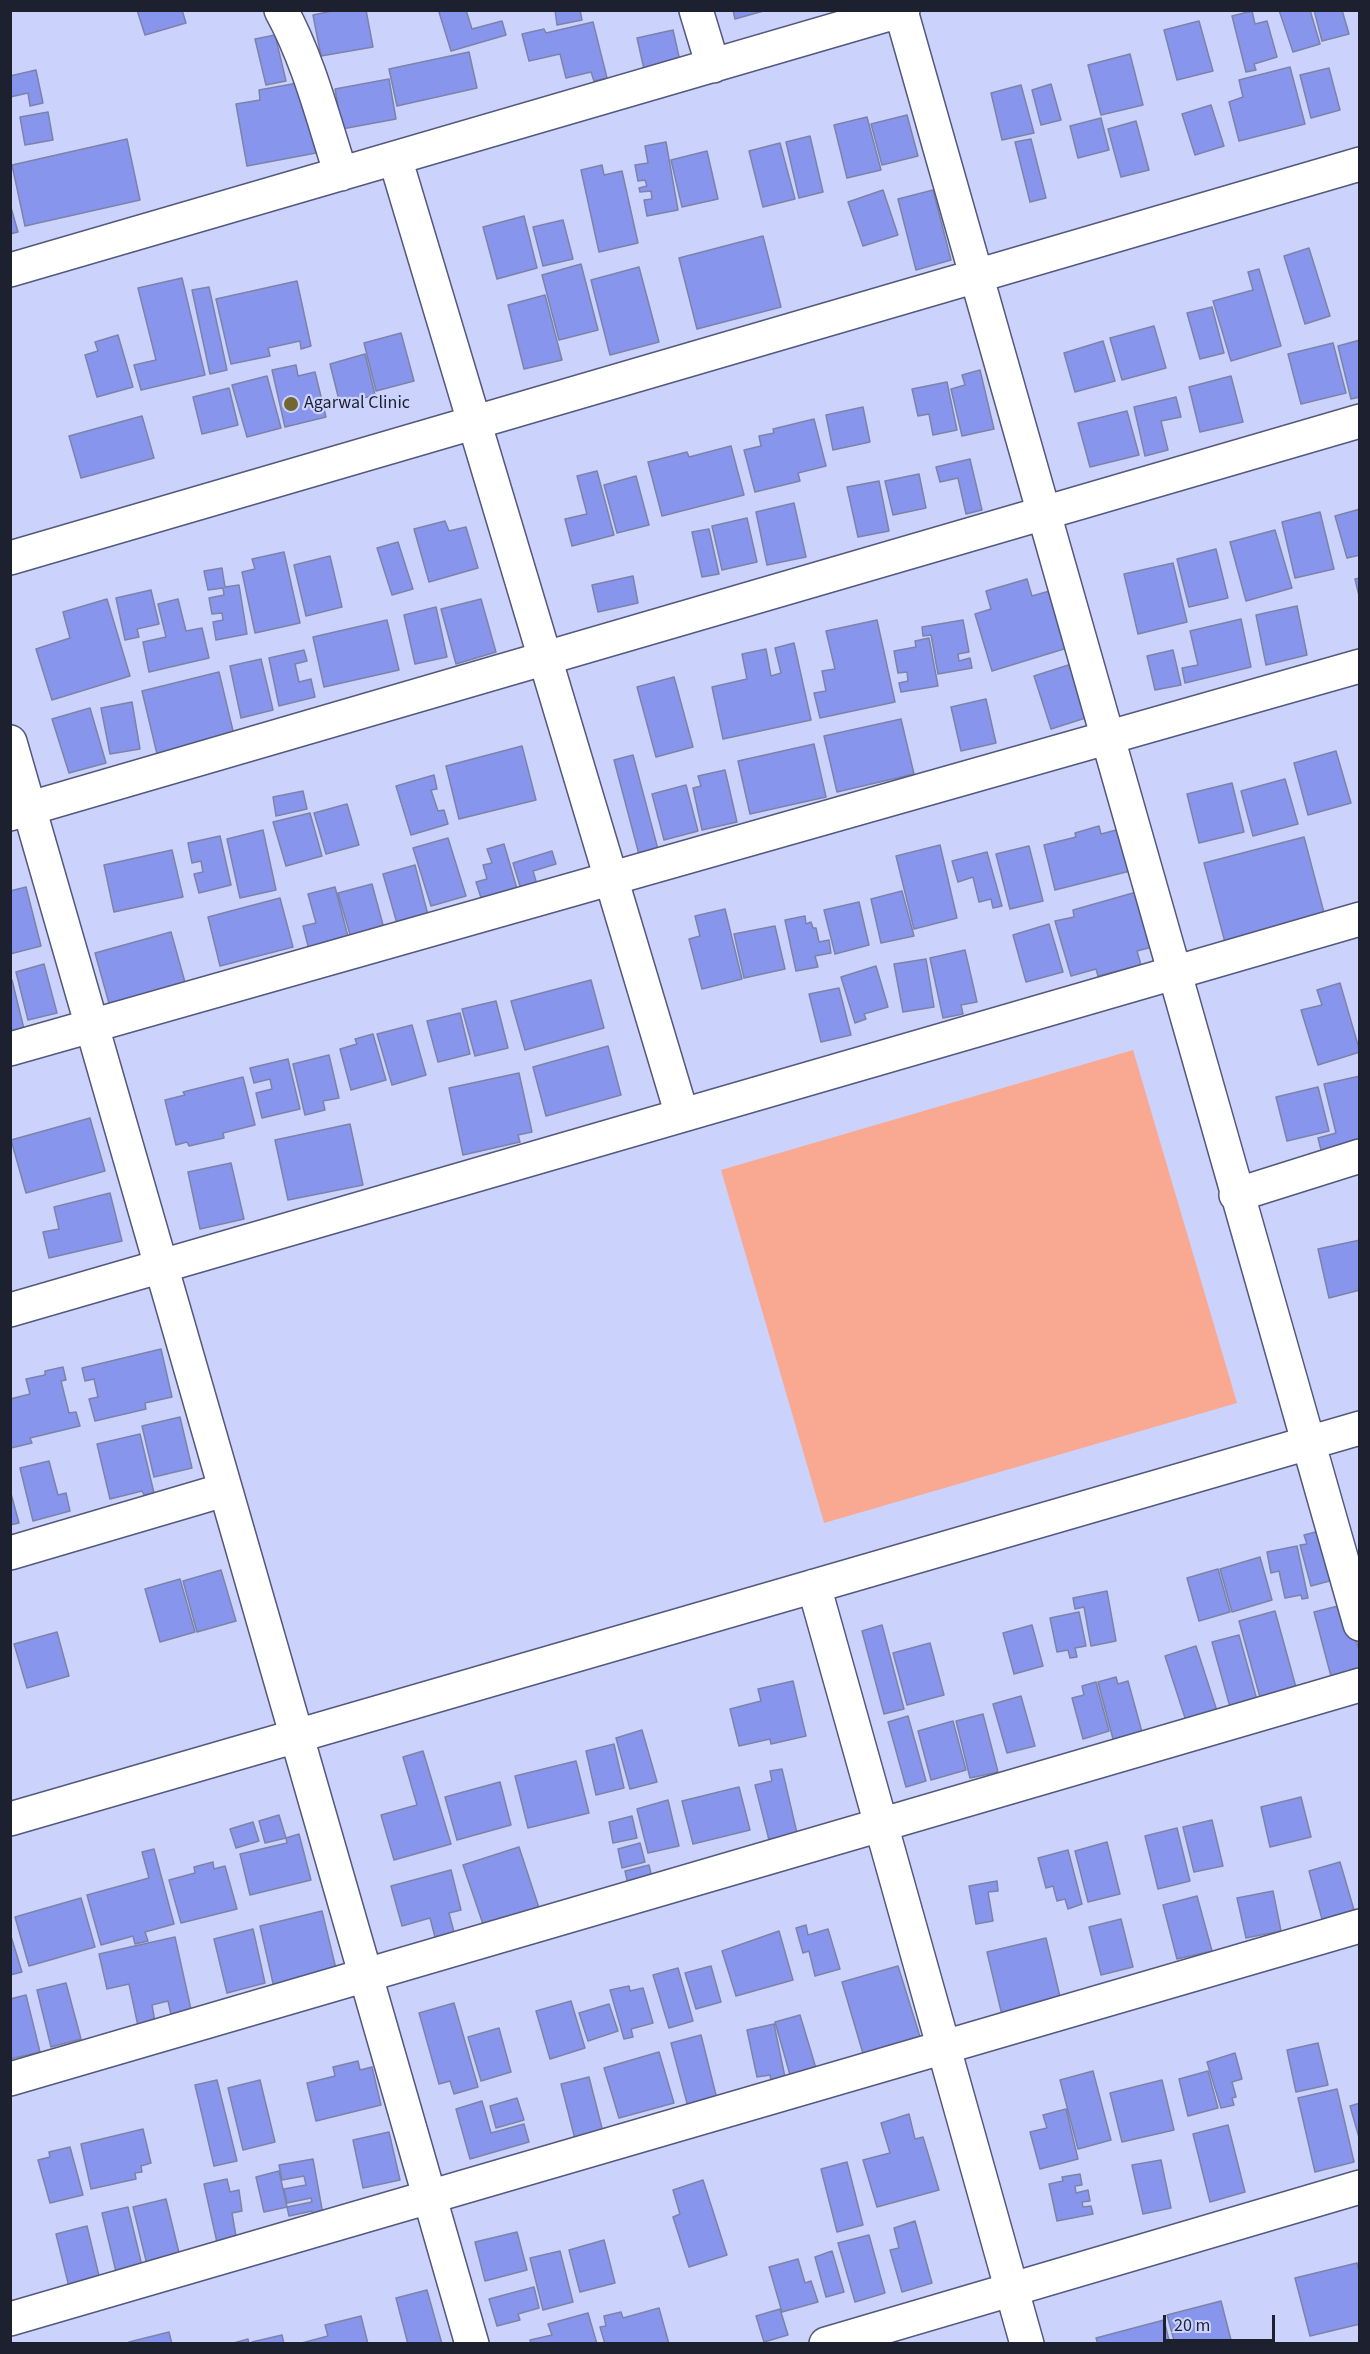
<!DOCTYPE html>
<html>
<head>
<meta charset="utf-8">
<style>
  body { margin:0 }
  #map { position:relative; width:1370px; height:2354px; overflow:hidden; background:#cbd3fd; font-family:"Source Sans 3",sans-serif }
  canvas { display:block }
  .frame { position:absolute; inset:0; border:12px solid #1d202f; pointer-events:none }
  .scale { position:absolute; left:1163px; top:2315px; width:112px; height:27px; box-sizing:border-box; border:3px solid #1d202f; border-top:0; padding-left:8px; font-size:18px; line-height:21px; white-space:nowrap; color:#1d202f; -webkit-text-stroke:4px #cbd3fd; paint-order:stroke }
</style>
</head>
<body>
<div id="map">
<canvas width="1370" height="2354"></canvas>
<div class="frame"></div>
<div class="scale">20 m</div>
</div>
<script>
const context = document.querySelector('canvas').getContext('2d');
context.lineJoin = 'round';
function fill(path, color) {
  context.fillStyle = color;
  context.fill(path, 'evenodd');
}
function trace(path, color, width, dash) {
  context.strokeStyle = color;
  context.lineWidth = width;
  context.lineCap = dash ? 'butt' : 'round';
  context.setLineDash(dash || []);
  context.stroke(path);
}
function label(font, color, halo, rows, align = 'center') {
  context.font = font + ' "Source Sans 3",sans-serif';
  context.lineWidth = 4.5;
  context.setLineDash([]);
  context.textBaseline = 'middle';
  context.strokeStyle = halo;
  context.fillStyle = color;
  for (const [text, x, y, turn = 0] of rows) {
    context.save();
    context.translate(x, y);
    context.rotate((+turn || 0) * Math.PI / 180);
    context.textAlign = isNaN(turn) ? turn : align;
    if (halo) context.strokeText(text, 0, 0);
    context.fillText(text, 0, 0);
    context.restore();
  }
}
const green = new Path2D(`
  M1133,1050L1237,1403L824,1523L721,1170Z`);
const building = new Path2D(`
  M137,10H182L186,23L145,35Z
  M337,10H366L373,47L321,56L313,15Z
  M444,10H466L472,29L502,21L506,35L451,51L439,12Z
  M555,10H580L582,20L557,25Z
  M733,10H767L735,19Z
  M1279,10H1310L1320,44L1293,52Z
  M1314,10H1342L1349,34L1322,41Z
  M1252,11L1255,24L1267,21L1277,57L1254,64L1256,70L1246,72L1232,16Z
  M1199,21L1213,71L1177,80L1164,30Z
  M593,22L607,78L594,81L591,72L566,78L560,54L529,61L522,34L544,29L546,33Z
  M673,30L680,61L644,69L637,38Z
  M275,35L286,81L266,85L255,39Z
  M469,52L477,88L397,106L389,69Z
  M1130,54L1143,105L1101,115L1088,65Z
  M1290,67L1305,124L1239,141L1229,102L1243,97L1239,80Z
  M1329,68L1340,110L1311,118L1300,75Z
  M36,70L43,103L30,106L28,93L10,97V76Z
  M389,79L396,119L342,129L335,89Z
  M303,82L316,153L247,166L236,104L260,100L259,90Z
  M1051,84L1061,120L1041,125L1032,90Z
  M1021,85L1034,133L1002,140L991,93Z
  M1211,105L1224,146L1195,155L1182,114Z
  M48,112L53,140L25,145L20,117Z
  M907,115L918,156L882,165L871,124Z
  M867,117L881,170L847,178L834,125Z
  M1101,118L1109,150L1078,158L1070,126Z
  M1136,121L1149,170L1121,177L1108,129Z
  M810,136L823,192L799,198L786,142Z
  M127,139L140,200L25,226L12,165Z
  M1031,139L1046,198L1030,202L1015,142Z
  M666,142L678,210L647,216L644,200L652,199L651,191L640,192L639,188L647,186L645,180L638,181L635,165L648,163L645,146Z
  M780,143L795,199L763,207L749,151Z
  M707,151L718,199L682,207L671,160Z
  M602,165L604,175L622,171L638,243L599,252L581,170Z
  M883,190L898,235L863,246L848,202Z
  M933,190L951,260L916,270L898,199Z
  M10,204L18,232L10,234Z
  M524,216L537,268L497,279L483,227Z
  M563,220L573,259L543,266L533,227Z
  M763,236L781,307L697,329L679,258Z
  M1309,248L1330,316L1305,324L1284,256Z
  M581,264L598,330L559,340L542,275Z
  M639,267L659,342L610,355L591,280Z
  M1259,269L1281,346L1231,361L1213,301L1253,290L1248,272Z
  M182,278L205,375L141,390L134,365L156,360L138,288Z
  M297,281L311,346L301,349L300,341L268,348L270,356L231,364L216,299Z
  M209,287L227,370L210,374L192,290Z
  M545,295L562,360L524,369L508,305Z
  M1212,307L1224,353L1200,359L1187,313Z
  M1154,326L1166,368L1122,380L1110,338Z
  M401,333L414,381L376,391L364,343Z
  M118,335L133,387L97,397L85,355L98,351L95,342Z
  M1360,340V397L1351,399L1338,346Z
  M1103,341L1115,381L1075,392L1064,353Z
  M1333,343L1346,393L1301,404L1288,354Z
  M365,354L375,395L340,404L330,364Z
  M296,365L298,376L315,372L326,417L285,427L272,370Z
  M980,370L994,429L962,436L951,389L965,385L962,375Z
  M267,376L281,428L247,437L232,385Z
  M1231,376L1243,422L1200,432L1189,387Z
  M947,382L957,430L933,435L929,414L918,416L912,389Z
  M229,388L238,425L202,434L193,397Z
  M1176,397L1181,417L1161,421L1168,450L1145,456L1134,407Z
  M863,407L870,442L833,450L826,415Z
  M1127,411L1139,455L1090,467L1078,423Z
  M142,416L154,458L81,478L69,436Z
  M814,419L826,466L798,473L800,481L755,492L744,450L761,446L759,436L774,433L773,429Z
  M731,446L744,495L662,516L648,462L687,452L689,457Z
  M970,459L982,510L966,514L958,478L940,482L936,467Z
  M597,471L614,535L572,546L565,519L587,514L577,476Z
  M919,474L926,508L893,515L885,481Z
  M636,476L649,525L617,533L604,485Z
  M879,481L889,531L858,537L847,487Z
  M794,503L806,557L767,565L756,512Z
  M1360,509V555L1347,558L1335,516Z
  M1320,512L1334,569L1295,578L1282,522Z
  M747,518L757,562L722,570L712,526Z
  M445,521L449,531L466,527L478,568L429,582L414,529Z
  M709,529L719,574L702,577L692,532Z
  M1275,530L1292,588L1246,601L1230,542Z
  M398,542L413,589L392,595L377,548Z
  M1216,549L1228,598L1189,607L1177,559Z
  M284,552L300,623L255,633L242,572L255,569L252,559Z
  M330,556L342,607L306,616L294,565Z
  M1173,563L1187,622L1138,634L1124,574Z
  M222,568L225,587L239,585L247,634L216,640L213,622L223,620L222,613L212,614L209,598L224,595L223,588L208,590L204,571Z
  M633,576L638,603L598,612L592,585Z
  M1360,578V600L1355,579Z
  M1027,579L1032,596L1060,588L1077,645L992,671L975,614L991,609L986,591Z
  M151,590L159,624L137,629L139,637L125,640L116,598Z
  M107,599L130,676L52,700L36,649L70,638L63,612Z
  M178,599L186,631L202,628L209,658L149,672L143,642L166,637L158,604Z
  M481,599L496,652L456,664L441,609Z
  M1297,606L1307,655L1266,665L1256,615Z
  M436,607L447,657L415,664L404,615Z
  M1241,619L1251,667L1185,683L1182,668L1198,665L1190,631Z
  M387,620L399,670L324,687L313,637Z
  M877,620L895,702L820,718L814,693L826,691L822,671L835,669L826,631Z
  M963,620L969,652L958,654L959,661L970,658L972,668L938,674L931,635L923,636L922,627Z
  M929,638L938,686L901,692L899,683L908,681L907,672L898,673L894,651L916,647L915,641Z
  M794,643L811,720L723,739L712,687L747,679L742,654L766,649L771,676L781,673L775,648Z
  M304,650L307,661L295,664L299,682L311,679L315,697L279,706L269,658Z
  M1173,650L1181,685L1155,690L1147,656Z
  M261,659L273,710L241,718L230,666Z
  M1081,661L1098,714L1051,729L1034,676Z
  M219,672L234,735L157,754L142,691Z
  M674,677L693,747L656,757L637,687Z
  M986,699L996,743L961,751L951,707Z
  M132,702L140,749L110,754L101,708Z
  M90,708L106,763L69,773L52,719Z
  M901,719L914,774L837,792L824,736Z
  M814,744L826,797L750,814L738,761Z
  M522,746L536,800L459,819L446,766Z
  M1336,751L1351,803L1308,815L1294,763Z
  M633,755L660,857L641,862L614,760Z
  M725,770L737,822L702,830L693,788L701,786L698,776Z
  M434,775L437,789L431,790L438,811L444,810L448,824L411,835L396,786Z
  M1285,779L1298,824L1253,836L1241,791Z
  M1232,783L1244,832L1199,843L1187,794Z
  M686,785L698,831L664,840L652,794Z
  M303,791L307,809L276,816L273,797Z
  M347,804L359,845L326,854L314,813Z
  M310,813L322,856L286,866L273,822Z
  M1099,826L1101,834L1124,828L1134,870L1055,890L1044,845L1076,837L1075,833Z
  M263,830L276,890L240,898L227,839Z
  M220,836L231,885L199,893L194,874L203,872L201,861L192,863L188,843Z
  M1304,837L1327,924L1227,950L1204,863Z
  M448,838L466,896L431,906L413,848Z
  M504,844L520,899L482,901L476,882L487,879L483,865L492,863L487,849Z
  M940,845L957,918L914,929L896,856Z
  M1029,846L1043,901L1010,909L996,854Z
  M172,850L183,897L114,912L104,865Z
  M552,851L556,864L533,871L539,891L523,896L513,863Z
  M987,852L1002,906L993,908L991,899L979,902L973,877L958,882L952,861Z
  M415,865L429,919L398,927L383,874Z
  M372,884L386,936L353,945L338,893Z
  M26,887L41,946L10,954V891Z
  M335,887L350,944L310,954L303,926L316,923L308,894Z
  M902,891L914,936L881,943L871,899Z
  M1140,891L1156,946L1137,951L1141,965L1098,976L1096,969L1071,976L1055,921L1074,917L1073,910Z
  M280,898L293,947L220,966L208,917Z
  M859,902L869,945L835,954L824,910Z
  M725,909L742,979L702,989L689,939L700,936L695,916Z
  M805,916L806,924L811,922L813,928H816L819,942L829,940L831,953L815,956L818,967L796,971L785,920Z
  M1049,924L1063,972L1026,982L1013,935Z
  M775,926L785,969L744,978L734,934Z
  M171,932L188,993L112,1014L95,953Z
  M965,950L977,1002L961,1005L963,1014L943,1018L930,958Z
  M926,959L934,1007L903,1012L894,964Z
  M44,964L57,1013L28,1020L16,972Z
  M876,966L888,1007L864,1014L866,1019L855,1023L841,977Z
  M12,980L24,1029L10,1033V981Z
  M591,980L604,1028L525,1050L511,1001Z
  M1340,983L1360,1052L1318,1065L1301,1010L1322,1005L1317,990Z
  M839,988L851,1035L821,1042L809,994Z
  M496,1001L508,1048L475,1056L462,1009Z
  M460,1013L470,1054L438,1062L427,1021Z
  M412,1025L426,1075L392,1085L377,1034Z
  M373,1034L386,1080L351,1090L340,1049L357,1044L355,1039Z
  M608,1046L621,1095L546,1116L533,1067Z
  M329,1055L339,1098L323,1101L325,1110L305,1115L293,1064Z
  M288,1059L300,1109L262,1118L256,1093L272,1089L270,1079L254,1083L250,1068Z
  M519,1073L532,1132L518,1135L520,1142L463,1155L449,1088Z
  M1360,1076V1145L1322,1154L1318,1138L1336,1133L1324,1084Z
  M243,1077L255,1125L223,1133L224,1138L189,1146L187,1142L176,1145L165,1100L185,1095L183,1092Z
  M1318,1087L1329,1131L1287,1141L1276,1097Z
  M90,1118L105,1171L26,1193L11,1140Z
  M350,1124L363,1185L288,1200L275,1140Z
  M231,1163L244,1219L200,1229L188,1172Z
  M110,1193L122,1241L49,1258L43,1232L59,1229L54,1207Z
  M1360,1240V1290L1329,1298L1318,1249Z
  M161,1349L172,1397L145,1403L146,1409L95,1421L89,1399L98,1397L94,1379L85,1381L82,1368Z
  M63,1367L66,1380L61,1381L69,1413L76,1412L80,1426L30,1438L32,1443L11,1448L10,1399L30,1394L26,1379L45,1375V1371Z
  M180,1417L192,1468L154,1477L142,1426Z
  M140,1434L154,1493L144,1495L142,1491L110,1499L97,1444Z
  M49,1461L58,1495L66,1493L70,1511L33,1521L20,1468Z
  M10,1490L19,1523L10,1525Z
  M1323,1530L1337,1579L1311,1586L1300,1545L1307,1544L1304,1535Z
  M1297,1546L1308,1598L1302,1599L1301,1595L1285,1598L1279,1571L1271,1573L1267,1552Z
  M1260,1557L1272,1600L1232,1612L1220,1569Z
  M1218,1569L1230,1612L1199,1621L1187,1578Z
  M221,1570L236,1621L197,1632L183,1581Z
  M180,1579L195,1632L160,1642L145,1589Z
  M1107,1591L1116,1641L1091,1646L1084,1607L1075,1609L1073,1598Z
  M1346,1604L1360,1654V1673L1332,1680L1314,1612Z
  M1275,1611L1297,1691L1261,1701L1239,1621Z
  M1079,1612L1086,1646L1075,1648L1077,1657L1070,1658L1068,1650L1057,1652L1050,1618Z
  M882,1625L904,1709L884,1714L862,1631Z
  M1032,1625L1043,1666L1014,1674L1003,1633Z
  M57,1632L69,1676L27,1688L14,1644Z
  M1239,1635L1257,1700L1230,1707L1212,1642Z
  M930,1643L944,1695L907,1705L893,1653Z
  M1196,1646L1217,1711L1186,1721L1165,1656Z
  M1116,1677L1118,1684L1128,1681L1142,1732L1113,1739L1098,1682Z
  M793,1681L806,1736L771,1744L770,1739L739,1746L730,1709L761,1701L758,1689Z
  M1096,1682L1109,1731L1083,1739L1072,1698L1084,1695L1082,1686Z
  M1021,1696L1035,1746L1007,1753L993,1704Z
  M983,1714L998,1772L970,1778L956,1721Z
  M908,1716L926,1781L906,1787L888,1722Z
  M953,1721L966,1770L931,1780L918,1731Z
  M642,1730L657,1782L630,1789L616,1738Z
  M614,1744L624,1788L596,1795L586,1751Z
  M423,1751L451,1844L394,1860L381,1815L417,1805L403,1757Z
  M576,1761L589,1813L528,1828L515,1776Z
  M782,1769L797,1833L769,1840L755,1785L772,1781L770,1771Z
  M500,1782L511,1825L457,1840L445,1797Z
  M739,1787L750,1830L693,1844L682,1801Z
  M1301,1797L1311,1837L1270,1847L1261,1807Z
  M668,1800L679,1846L648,1853L637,1809Z
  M279,1815L286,1838L265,1843L259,1821Z
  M632,1816L637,1838L613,1843L609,1822Z
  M1212,1820L1223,1866L1194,1872L1183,1827Z
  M253,1822L259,1841L236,1848L230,1829Z
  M1177,1828L1190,1881L1158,1889L1145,1836Z
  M299,1834L311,1880L250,1895L240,1854L287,1843L286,1838Z
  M1107,1842L1120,1894L1088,1902L1075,1851Z
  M640,1843L645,1862L622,1868L618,1849Z
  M519,1847L541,1914L486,1933L463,1865Z
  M154,1849L174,1924L145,1932L148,1941L135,1944L133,1936L101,1945L87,1895L149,1878L142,1852Z
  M1068,1850L1082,1904L1068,1909L1065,1899L1057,1901L1053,1886L1046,1888L1038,1858Z
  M213,1862L214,1869L225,1866L237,1909L181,1923L169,1880L195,1873L194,1867Z
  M1340,1862L1354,1910L1322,1919L1309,1871Z
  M649,1865L654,1887L630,1893L625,1871Z
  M451,1870L461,1910L449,1913L454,1932L435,1937L430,1918L402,1926L391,1886Z
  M997,1881L998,1891L988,1892L993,1921L976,1924L969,1886Z
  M1273,1891L1281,1931L1246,1938L1237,1898Z
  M1197,1896L1212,1951L1177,1959L1163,1905Z
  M81,1898L95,1947L29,1966L15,1917Z
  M322,1911L338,1977L275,1992L260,1926Z
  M1121,1919L1133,1967L1101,1975L1089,1927Z
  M806,1925L808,1935L828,1929L840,1969L815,1976L809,1951L803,1953L796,1928Z
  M253,1929L265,1983L227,1993L214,1939Z
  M779,1931L793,1980L736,1996L722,1951Z
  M10,1933L22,1972L10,1975Z
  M175,1937L192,2014L172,2019L168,2001L152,2005L155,2022L138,2026L129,1984L107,1989L99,1954Z
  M1046,1938L1061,2001L1002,2015L987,1952Z
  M711,1966L721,2002L696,2009L685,1973Z
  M898,1966L921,2040L864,2057L842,1982Z
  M678,1968L693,2021L669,2028L653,1975Z
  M66,1983L81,2039L51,2047L37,1990Z
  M629,1986L630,1991L643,1988L653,2023L631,2029L633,2037L624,2039L610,1990Z
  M26,1995L40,2052L10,2059V1999Z
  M571,2001L585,2048L550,2059L536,2011Z
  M454,2003L478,2087L454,2094L450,2081L439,2084L419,2013Z
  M609,2004L618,2031L588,2041L579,2013Z
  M800,2015L818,2075L792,2082L775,2022Z
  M774,2024L786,2082L772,2086L770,2075L757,2077L747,2030Z
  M499,2028L511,2072L481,2081L468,2037Z
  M701,2035L717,2099L688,2107L671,2043Z
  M1318,2043L1328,2085L1296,2092L1287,2050Z
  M659,2052L674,2103L619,2118L604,2068Z
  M1235,2053L1242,2079L1232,2082L1236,2097L1232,2098L1234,2105L1221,2108L1207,2062Z
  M358,2061L360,2070L372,2067L381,2105L316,2121L307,2083L335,2076L333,2067Z
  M1093,2071L1111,2140L1078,2149L1060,2080Z
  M1208,2071L1218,2108L1188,2116L1179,2079Z
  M589,2077L604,2136L576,2143L561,2084Z
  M217,2080L237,2161L214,2166L195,2085Z
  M260,2080L275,2142L243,2150L228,2088Z
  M1162,2080L1174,2130L1122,2142L1110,2093Z
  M1337,2089L1354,2162L1315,2172L1298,2098Z
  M517,2098L524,2120L496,2128L490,2106Z
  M482,2101L491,2133L524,2124L529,2142L470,2159L456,2109Z
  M1360,2103V2141L1350,2106Z
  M1066,2109L1078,2159L1040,2169L1030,2132L1047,2128L1043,2115Z
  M909,2114L915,2139L923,2137L939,2190L877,2207L863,2160L890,2153L881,2123Z
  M1228,2125L1245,2192L1210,2202L1193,2134Z
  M143,2129L151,2163L141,2166L142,2172L135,2173L136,2179L91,2189L81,2144Z
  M389,2132L400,2180L363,2188L353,2140Z
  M70,2147L83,2195L50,2203L38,2160L50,2157L49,2152Z
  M313,2159L324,2220L313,2216L312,2211L289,2216L287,2207L312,2202L311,2198L287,2203L284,2189L306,2185L304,2176L282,2180L279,2165Z
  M1161,2160L1171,2208L1143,2214L1132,2165Z
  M847,2162L863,2225L837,2232L821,2169Z
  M279,2171L287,2207L264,2212L256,2177Z
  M1080,2174L1082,2185L1075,2186L1076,2193L1088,2190L1090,2201L1082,2202L1083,2207L1091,2206L1093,2214L1057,2221L1049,2184L1063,2181L1062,2177Z
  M227,2179L230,2192L239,2190L242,2211L232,2213L237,2242L218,2247L204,2184Z
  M703,2180L727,2255L689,2267L673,2217L680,2214L673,2190Z
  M166,2199L181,2261L148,2269L133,2207Z
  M128,2207L143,2270L117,2276L102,2213Z
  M915,2221L932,2283L902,2292L890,2250L899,2248L894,2228Z
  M87,2226L100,2280L69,2287L56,2234Z
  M517,2232L527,2270L485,2281L475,2242Z
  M869,2235L885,2293L855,2302L838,2243Z
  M604,2240L615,2283L580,2292L569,2250Z
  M560,2251L573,2302L543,2310L530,2258Z
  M832,2251L844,2292L826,2297L815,2257Z
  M798,2259L805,2283L811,2281L818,2302L782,2312L769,2267Z
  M1357,2263L1360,2276V2324L1310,2336L1295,2278Z
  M534,2287L539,2308L518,2314L520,2320L497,2326L489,2299Z
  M427,2290L442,2344H408L396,2298Z
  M1221,2301L1232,2344H1175L1167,2315Z
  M659,2308L669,2344H605L600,2327L606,2326L604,2316L621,2312L623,2318Z
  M780,2309L788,2335L764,2342L756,2316Z
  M588,2313L597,2344H531L530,2340L552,2335L548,2324Z
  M361,2316L368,2344H298L328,2336L325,2325Z
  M1164,2320L1170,2344H1098L1096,2338Z
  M169,2332L172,2344H130L129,2342Z
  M282,2335L284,2344H253L252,2342Z
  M248,2339L249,2344H230Z`);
const street = new Path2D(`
  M281,10C309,61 323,119 341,174
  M696,10L713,66
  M901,11L1360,1624
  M395,158L682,1115
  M10,270L903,10
  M10,558L1360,164
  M10,742L472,2344
  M10,814L1360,421
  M10,1049L1360,666
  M1236,1195L1360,1156
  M10,1310L1360,919
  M10,1553L224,1490
  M814,1586L1027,2344
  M10,1819L1360,1428
  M10,2079L1360,1685
  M10,2319L1360,1926
  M826,2344L1360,2187`);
const markers = [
  [291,404,8,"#726633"]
];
const poiNames = [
  ["Agarwal Clinic",304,404]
];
fill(green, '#f9a891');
fill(building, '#8895ed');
trace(building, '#7c83a9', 1.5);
trace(street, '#53597d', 36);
trace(street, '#fff', 33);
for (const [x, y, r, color] of markers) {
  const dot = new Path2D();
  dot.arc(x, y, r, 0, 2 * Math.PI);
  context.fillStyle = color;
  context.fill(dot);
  trace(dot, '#cbd3fd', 2);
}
label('18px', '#1d202f', '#cbd3fd', poiNames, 'left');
</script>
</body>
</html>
